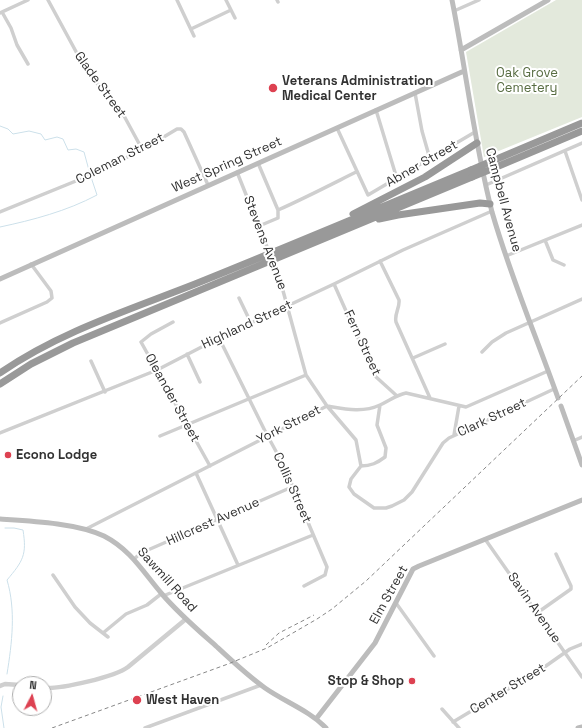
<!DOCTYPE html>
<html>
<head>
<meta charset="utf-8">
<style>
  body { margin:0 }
  #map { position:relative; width:582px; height:728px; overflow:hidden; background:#fff; font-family:"Space Grotesk",sans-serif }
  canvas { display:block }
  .north { position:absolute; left:12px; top:676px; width:40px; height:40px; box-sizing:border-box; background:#fff; border:1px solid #adadad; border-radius:50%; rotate:6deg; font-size:11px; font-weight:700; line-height:16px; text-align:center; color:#323232 }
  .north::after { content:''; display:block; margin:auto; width:14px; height:18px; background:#dd4151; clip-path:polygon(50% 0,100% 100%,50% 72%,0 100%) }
</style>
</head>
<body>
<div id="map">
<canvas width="582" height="728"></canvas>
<div class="north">N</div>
</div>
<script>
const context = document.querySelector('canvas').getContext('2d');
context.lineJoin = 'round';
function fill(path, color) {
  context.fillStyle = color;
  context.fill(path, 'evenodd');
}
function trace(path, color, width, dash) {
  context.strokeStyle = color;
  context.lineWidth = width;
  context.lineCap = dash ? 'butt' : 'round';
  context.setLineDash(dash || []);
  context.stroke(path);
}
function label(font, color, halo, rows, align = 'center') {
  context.font = font + ' "Space Grotesk",sans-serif';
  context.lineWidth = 4;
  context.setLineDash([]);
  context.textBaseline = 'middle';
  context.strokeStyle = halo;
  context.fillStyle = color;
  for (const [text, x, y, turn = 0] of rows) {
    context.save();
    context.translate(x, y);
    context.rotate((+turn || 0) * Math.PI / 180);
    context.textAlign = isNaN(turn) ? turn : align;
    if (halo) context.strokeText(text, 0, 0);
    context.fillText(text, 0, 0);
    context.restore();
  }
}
const green = new Path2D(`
  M556,0H582V117L484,157L466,52Z`);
const stream = new Path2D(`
  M0,126L8,129L13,134L29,131L41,134L45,140L57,137L63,139L68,150L76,149L84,152L90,174
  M0,227C33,220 67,211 97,195L91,177
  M5,528H14L23,530C27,555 23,561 7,580C16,610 12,643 7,674
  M3,696L1,707L4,728`);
const minor = new Path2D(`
  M48,0L86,70L123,114L142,149
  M177,0L194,36
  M226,0L235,18
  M277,0L278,2
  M454,11L479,0
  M2,12L11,28L17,45L28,64
  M0,13L28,0
  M191,29L231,10
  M415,93L422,131L430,159
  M376,110L397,179
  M337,128L368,195L475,132
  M565,151L582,200
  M258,163L278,210V218L259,226
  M237,172L265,242
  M486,185L582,143
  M278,210C305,198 330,185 356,172
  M0,212L98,172L147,147L177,129H181L184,132L208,185
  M545,240L553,260L564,265
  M506,256L582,225
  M380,261L399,300C400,308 394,314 396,322L430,398
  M279,276L306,375L327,406L356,440L361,466C371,466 377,463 385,457L386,448L377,425L380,405
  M334,284L375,376L397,396
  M239,298L251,323
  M173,322L151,334L141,342L210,466
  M0,323L47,302L52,298L51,291L31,264
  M219,338L266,433L284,466L327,567L325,575L304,586
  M482,352L492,342L506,333L582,299
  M187,354L200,382
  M413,358L445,344
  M91,361L105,392
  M0,433L157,370L219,338L334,284L403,250L492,211
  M454,435L459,406
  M160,436L306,375
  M573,441L582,437
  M361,466L351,479L349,487L354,494L374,508H386L392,506L404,500L412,492L443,443L449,438L554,389
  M196,473L238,565
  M86,529L327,406C345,409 363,413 380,405C389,401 396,395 406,393L466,407L548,371
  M485,539L582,677
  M134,559L141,553L292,487
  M53,575L75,607L90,623L108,637
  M163,596L313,535
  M396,603L434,656
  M537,613L571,589V586L556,554
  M103,633L126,614L147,605L161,594
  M442,709L459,728
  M453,722L543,668L570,649L582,644
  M145,728L261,685`);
const tertiary = new Path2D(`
  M0,686L5,684L20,685
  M44,688C61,689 115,677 128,667L186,619`);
const secondary = new Path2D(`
  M452,0C466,70 474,142 492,212C510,275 536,336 558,398
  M461,50L548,0
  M0,279L464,71
  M561,406L582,465
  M0,519C31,521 77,523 104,536C131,550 143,572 162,594C178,613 198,630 217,647C232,661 248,676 265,688C285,702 310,711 326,728
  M316,719L375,643L413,569L419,566L582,500
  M578,728L582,727`);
const motorway = new Path2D(`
  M492,161L582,123
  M494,168L582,131
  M353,214L425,177L477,143
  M379,219L398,215L480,203L490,204
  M0,373C59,332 129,310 195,284C287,247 379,208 471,170
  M0,384L31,364L73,343L472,177`);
const rail = new Path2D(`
  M266,645L279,633L314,615
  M52,728L228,664L267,648L317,619L332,609L366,581L582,376`);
const minorBridge = new Path2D(`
  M265,242L279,276`);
const motorwayBridge = new Path2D(`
  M471,170L492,161
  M472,177L494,168`);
const markers = [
  [273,88,5,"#dd4151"],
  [8,455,4,"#dd4151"],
  [412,681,4,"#dd4151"],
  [137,700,5,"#dd4151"]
];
const parkNames = [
  ["Oak Grove",527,73],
  ["Cemetery",527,88]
];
const poiNames = [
  ["Veterans Administration",282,81],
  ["Medical Center",282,96],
  ["Econo Lodge",16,455],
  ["Stop & Shop",404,681,"right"],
  ["West Haven",146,700]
];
const streetNames = [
  ["Glade Street",100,85,54],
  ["Coleman Street",120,159,-27],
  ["Abner Street",422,164,-30],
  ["West Spring Street",227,165,-24],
  ["Campbell Avenue",503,200,75],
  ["Stevens Avenue",265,243,69],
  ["Highland Street",247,325,-25],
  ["Fern Street",362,343,65],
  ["Oleander Street",172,398,61],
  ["Clark Street",492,418,-25],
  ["York Street",289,425,-27],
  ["Collis Street",292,488,66],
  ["Hillcrest Avenue",213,522,-24],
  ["Sawmill Road",167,580,48],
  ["Elm Street",389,595,-61],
  ["Savin Avenue",534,608,55],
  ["Center Street",508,689,-31]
];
fill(green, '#e3e9dc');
trace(stream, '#cce0ea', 1);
trace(minor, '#cfcfcf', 3.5);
trace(tertiary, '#cfcfcf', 4.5);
trace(secondary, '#bcbcbc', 5);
trace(motorway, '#999', 7);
trace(rail, '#878787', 1, [4, 3]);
trace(minorBridge, '#cfcfcf', 3.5);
trace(motorwayBridge, '#999', 7);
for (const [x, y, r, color] of markers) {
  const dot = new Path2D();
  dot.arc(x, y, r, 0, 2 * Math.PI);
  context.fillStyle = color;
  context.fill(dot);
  trace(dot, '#fff', 1.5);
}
label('13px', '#576c41', '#fff', parkNames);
label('bold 13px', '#323232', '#fff', poiNames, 'left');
label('13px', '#323232', '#fff', streetNames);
</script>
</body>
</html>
